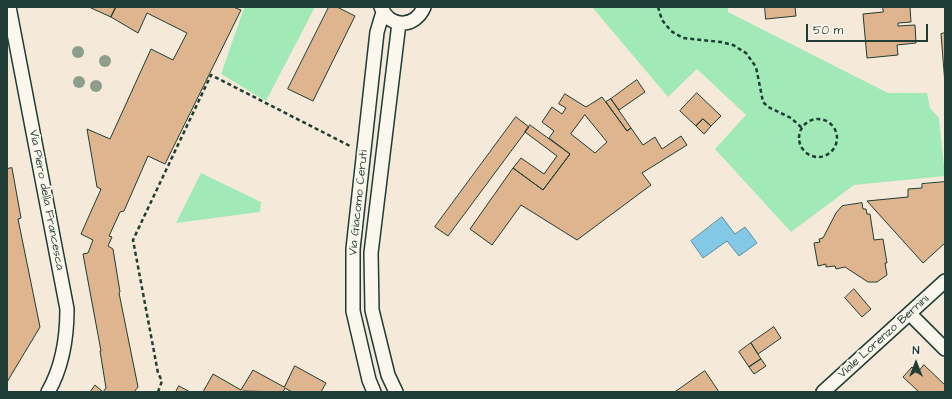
<!DOCTYPE html>
<html>
<head>
<meta charset="utf-8">
<style>
  body { margin:0 }
  #map { position:relative; width:952px; height:399px; overflow:hidden; background:#f5ead9; font-family:"Architects Daughter",sans-serif }
  canvas { display:block }
  .frame { position:absolute; inset:0; border:8px solid #1f3d34; pointer-events:none }
  .north { position:absolute; left:896px; top:343px; width:40px; height:40px; -webkit-text-stroke:3px #fbf7ec; paint-order:stroke; rotate:0deg; font-size:11px; font-weight:700; line-height:16px; text-align:center; color:#1f3d34 }
  .north::after { content:''; display:block; margin:auto; width:14px; height:18px; background:#1f3d34; clip-path:polygon(50% 0,100% 100%,50% 72%,0 100%) }
  .scale { position:absolute; left:806px; top:24px; width:122px; height:18px; box-sizing:border-box; border:2px solid #1f3d34; border-top:0; padding-left:5px; font-size:12px; line-height:14px; white-space:nowrap; color:#1f3d34; -webkit-text-stroke:3px #fbf7ec; paint-order:stroke }
</style>
</head>
<body>
<div id="map">
<canvas width="952" height="399"></canvas>
<div class="frame"></div>
<div class="north">N</div>
<div class="scale">50 m</div>
</div>
<script>
const context = document.querySelector('canvas').getContext('2d');
context.lineJoin = 'round';
function fill(path, color) {
  context.fillStyle = color;
  context.fill(path, 'evenodd');
}
function trace(path, color, width, dash) {
  context.strokeStyle = color;
  context.lineWidth = width;
  context.lineCap = dash ? 'butt' : 'round';
  context.setLineDash(dash || []);
  context.stroke(path);
}
function label(font, color, halo, rows, align = 'center') {
  context.font = font + ' "Architects Daughter",sans-serif';
  context.lineWidth = 4;
  context.setLineDash([]);
  context.textBaseline = 'middle';
  context.strokeStyle = halo;
  context.fillStyle = color;
  for (const [text, x, y, turn = 0] of rows) {
    context.save();
    context.translate(x, y);
    context.rotate((+turn || 0) * Math.PI / 180);
    context.textAlign = isNaN(turn) ? turn : align;
    if (halo) context.strokeText(text, 0, 0);
    context.fillText(text, 0, 0);
    context.restore();
  }
}
const green = new Path2D(`
  M243,7H315L266,101L221,74L244,8Z
  M592,7H728V12L888,93H927L930,108L939,118L945,176L854,185L791,232L715,149L746,115L697,69L668,97Z
  M201,173L261,202L260,212L176,223Z`);
const water = new Path2D(`
  M722,217L735,234L745,227L757,243L739,256L727,241L703,258L691,241Z`);
const building = new Path2D(`
  M91,7H116L111,17L91,8Z
  M116,7H233L241,10L165,164L148,156L124,211L120,212L109,236L112,237L108,246L113,249L120,292L119,293L138,387L134,392H90L95,385L103,392L106,388L100,351H101L83,254L88,253L93,240L81,234L101,189L97,187L87,129L110,139L151,49L173,60L187,33L147,13L138,33L111,17Z
  M329,7H337L355,16L313,101L288,89Z
  M765,7H795L796,16L766,19Z
  M883,7H910L911,22L898,23V26L915,25L916,43L897,45L898,55L867,58L863,14L883,12Z
  M945,33V84L941,34Z
  M637,80L645,92L619,110L611,99Z
  M697,93L721,116L711,126L703,119L696,126L680,111Z
  M565,94L586,107L602,97L627,131L631,128L643,145L655,137L662,149L681,136L687,145L642,173L651,185L577,240L521,205L492,245L470,229L513,168L543,190L570,154L549,138L554,131L542,122L552,107L562,114L566,108L559,104ZM585,115L607,142L595,153L571,134Z
  M611,99L631,128L627,131L606,102Z
  M516,117L529,127L448,236L435,227Z
  M703,119L711,126L704,134L696,126Z
  M530,125L570,154L543,190L513,168L521,158L544,174L557,156L525,132Z
  M12,168L21,218L18,219L40,327L7,382V169Z
  M945,182V243L923,263L867,201L908,197V189L922,188V184Z
  M862,203L863,209H866L867,214H870L874,240L883,239L887,263H885L887,275L877,282H868L845,267L836,269L835,266L826,267V264L818,266L814,243L820,242L819,239L823,238L836,213L842,206Z
  M854,289L871,309L862,317L845,298Z
  M774,327L781,338L758,354L751,343Z
  M751,343L761,359L749,367L739,352Z
  M761,359L766,366L754,374L749,367Z
  M924,365L945,385V392H919L903,377L912,367L917,373Z
  M295,366L326,383L321,392H292L285,388L283,392L243,391L242,392H203L213,374L241,390L253,370L284,387Z
  M705,371L719,392H675Z
  M179,386L190,392H176Z`);
const path = new Path2D(`
  M658,7L662,20L671,31L683,38L721,42L733,45L746,53L756,67L763,102L768,107L791,118L802,128
  M799 138a19 19 0 1 1 38 0a19 19 0 1 1-38 0Z
  M158,392L162,381L158,373L133,240L211,75L350,146`);
const street = new Path2D(`
  M9,7L67,309C67,338 63,366 48,392
  M381,7C390,29 415,28 424,7
  M910,314L945,349
  M374,392L369,380L353,311V249L377,32L383,12
  M396,392L388,375L372,310L371,253L399,23
  M823,392L945,281`);
const trees = [
  [78,52],
  [105,61],
  [79,82],
  [96,86]
];
const streetNames = [
  ["Via Piero della Francesca",46,200,79],
  ["Via Giacomo Ceruti",359,203,-84],
  ["Viale Lorenzo Bernini",884,337,-42]
];
fill(green, '#a1eab8');
fill(water, '#83c8e4');
trace(water, '#5b909e', 1);
fill(building, '#deb58e');
trace(building, '#1f3d34', 1);
trace(street, '#1f3d34', 16);
trace(path, '#1f3d34', 2.5, [4, 3]);
trace(street, '#fbf7ec', 13);
context.fillStyle = '#8e9e8d';
for (const [x, y] of trees) {
  context.beginPath();
  context.arc(x, y, 6, 0, 2 * Math.PI);
  context.fill();
}
label('12px', '#1f3d34', '#fbf7ec', streetNames);
</script>
</body>
</html>
